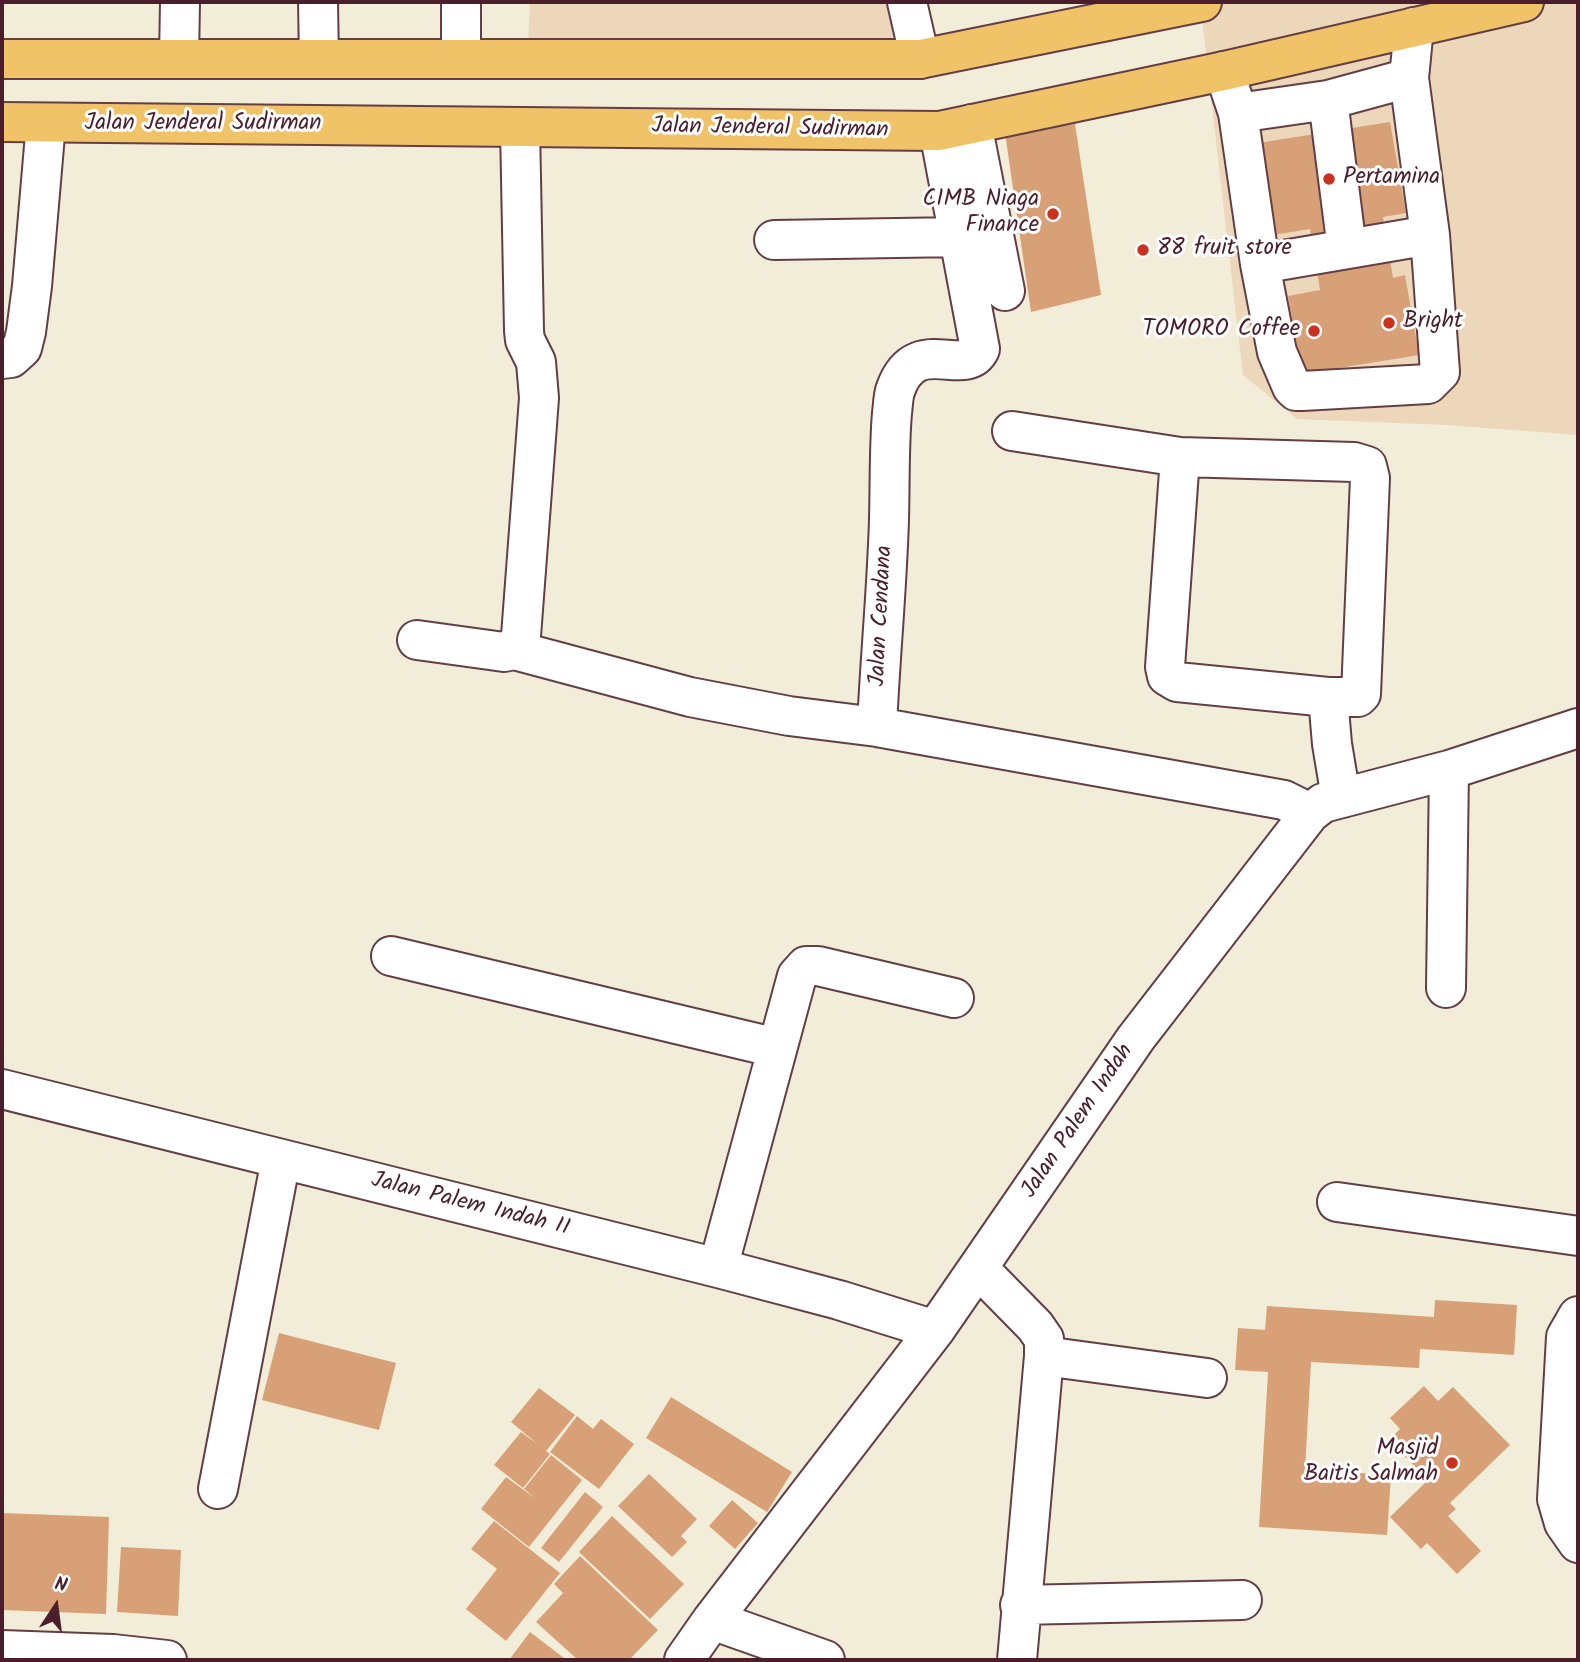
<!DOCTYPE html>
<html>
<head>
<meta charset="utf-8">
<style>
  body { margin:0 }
  #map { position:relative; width:1580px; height:1662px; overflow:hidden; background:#f1edd9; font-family:Kalam,sans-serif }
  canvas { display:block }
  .frame { position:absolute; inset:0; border:4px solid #4a1f2b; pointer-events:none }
  .north { position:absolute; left:21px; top:1571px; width:70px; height:70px; -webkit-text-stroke:5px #fff; paint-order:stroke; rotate:13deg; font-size:19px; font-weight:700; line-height:28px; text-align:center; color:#4a1f2b }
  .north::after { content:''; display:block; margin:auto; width:24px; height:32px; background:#4a1f2b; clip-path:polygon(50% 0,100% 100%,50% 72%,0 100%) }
</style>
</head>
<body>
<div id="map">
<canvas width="1580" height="1662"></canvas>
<div class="frame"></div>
<div class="north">N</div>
</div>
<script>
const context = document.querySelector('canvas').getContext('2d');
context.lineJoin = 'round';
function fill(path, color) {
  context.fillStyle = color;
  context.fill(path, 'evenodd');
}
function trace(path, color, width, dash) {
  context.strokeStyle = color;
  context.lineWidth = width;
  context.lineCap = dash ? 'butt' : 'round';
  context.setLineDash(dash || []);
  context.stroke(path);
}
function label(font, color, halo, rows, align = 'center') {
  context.font = font + ' Kalam,sans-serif';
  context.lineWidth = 6;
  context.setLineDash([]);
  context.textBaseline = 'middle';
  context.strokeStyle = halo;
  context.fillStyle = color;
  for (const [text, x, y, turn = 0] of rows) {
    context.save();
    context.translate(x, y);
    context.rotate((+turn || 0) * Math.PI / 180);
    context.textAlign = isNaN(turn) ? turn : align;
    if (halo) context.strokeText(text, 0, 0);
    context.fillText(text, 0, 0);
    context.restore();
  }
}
const built = new Path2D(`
  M530,2H898L911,52L528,48Z
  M1200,2H1578V435L1447,425L1297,419L1243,375Z`);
const building = new Path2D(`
  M1390,122L1406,213L1383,217L1393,278L1405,275L1419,355L1302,374L1288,296L1320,290L1310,229L1267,236L1252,144Z
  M1075,124L1101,295L1031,312L1005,133Z
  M1435,1300L1517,1305L1514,1355L1420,1349L1419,1368L1311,1362L1305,1469L1391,1475L1387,1535L1259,1527L1268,1372L1235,1370L1238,1328L1265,1330L1267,1306L1434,1317Z
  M279,1333L396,1363L379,1430L262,1400Z
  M1424,1386L1438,1401L1453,1387L1510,1445L1450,1503L1456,1509L1448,1516L1481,1551L1457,1574L1427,1543L1421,1549L1390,1517L1428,1480L1389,1440L1400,1429L1390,1418Z
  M539,1388L575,1415L546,1451L550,1454L523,1488L494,1465L521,1432L539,1445L511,1422Z
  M671,1397L792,1472L767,1512L646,1438Z
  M577,1416L593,1429L601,1419L634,1444L599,1489L550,1452Z
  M551,1455L582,1480L529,1547L481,1509L506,1477L536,1499L524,1489Z
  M649,1474L697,1519L681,1536L687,1542L672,1557L618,1506Z
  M585,1492L603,1507L559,1562L541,1548Z
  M732,1500L758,1523L735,1549L709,1526Z
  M2,1513L109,1517L106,1614L2,1610Z
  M612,1516L684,1584L650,1619L579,1552Z
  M494,1521L560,1573L506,1641L466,1609L497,1569L471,1549Z
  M121,1547L181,1550L178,1616L117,1612Z
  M580,1556L658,1630L629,1660H578L536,1622L563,1593L554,1584Z
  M530,1632L564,1658L563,1660H509Z`);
const minor = new Path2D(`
  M318,2L319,59
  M907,2L920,59
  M179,59L180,2
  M461,59V2
  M1224,71L1238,113L1260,264L1277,352L1292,387L1296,391H1302L1428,384L1440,372L1430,235L1409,78L1414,27
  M1328,100L1347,249
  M1238,113L1328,100L1409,78
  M972,124L1005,291
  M774,240L959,237
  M1260,264L1430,235
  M2,359L11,358L22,348L26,332L32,286L46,123
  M1012,431L1180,457L1165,667L1167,676L1177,682L1328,697H1358L1361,694L1370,478L1367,466L1354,462L1180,457
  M417,640L504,652L514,650L521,636L539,398L536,362L525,340L524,331L520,127
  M514,650L690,697L789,716L877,727L1284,800L1310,813
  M1328,697L1332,744L1341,798
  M877,727C880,658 887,589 889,519C890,484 889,448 892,413C893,406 893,398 895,391C915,331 965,380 980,349L939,131
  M391,956L777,1048
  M1446,988L1449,770
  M2,1089L718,1268L839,1300L935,1330
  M1337,1202L1578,1236
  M718,1268L797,976L806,966H818L954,998
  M979,1269L1035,1326L1044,1339V1356L1017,1660
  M1578,1316L1566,1337L1557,1499L1564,1523L1578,1543
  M1044,1356L1207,1378
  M218,1489L281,1159
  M1020,1605L1242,1600
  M712,1620L825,1660
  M2,1650L113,1654L167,1660
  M684,1660L712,1620L935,1330L1136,1038L1310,813L1323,803L1449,770L1578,728`);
const major = new Path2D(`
  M2,59H920L1202,2
  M2,122L939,131L1224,71L1524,2`);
const markers = [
  [1329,179,7,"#c8321e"],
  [1053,214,7,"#c8321e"],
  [1143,250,7,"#c8321e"],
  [1389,323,7,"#c8321e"],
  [1314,331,7,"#c8321e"],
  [1452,1463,7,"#c8321e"]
];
const streetNames = [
  ["Jalan Jenderal Sudirman",203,125],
  ["Jalan Jenderal Sudirman",770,130,1],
  ["Jalan Cendana",883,616,-87],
  ["Jalan Palem Indah",1079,1122,-56],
  ["Jalan Palem Indah II",470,1206,14]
];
const poiNames = [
  ["Pertamina",1343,179],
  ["CIMB Niaga",1039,201,"right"],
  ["Finance",1039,227,"right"],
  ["88 fruit store",1157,250],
  ["Bright",1403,323],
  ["TOMORO Coffee",1300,331,"right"],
  ["Masjid",1438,1450,"right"],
  ["Baitis Salmah",1438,1476,"right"]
];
fill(built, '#ecd7ba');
fill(building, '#d8a076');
trace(minor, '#633e45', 42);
trace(major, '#633e45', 42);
trace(minor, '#fff', 38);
trace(major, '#f1c369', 38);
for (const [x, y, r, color] of markers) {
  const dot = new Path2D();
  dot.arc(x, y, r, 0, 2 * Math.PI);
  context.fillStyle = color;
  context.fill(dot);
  trace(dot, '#fff', 2.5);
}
label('23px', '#4a1f2b', '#fff', streetNames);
label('23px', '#4a1f2b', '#fff', poiNames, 'left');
</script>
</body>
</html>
